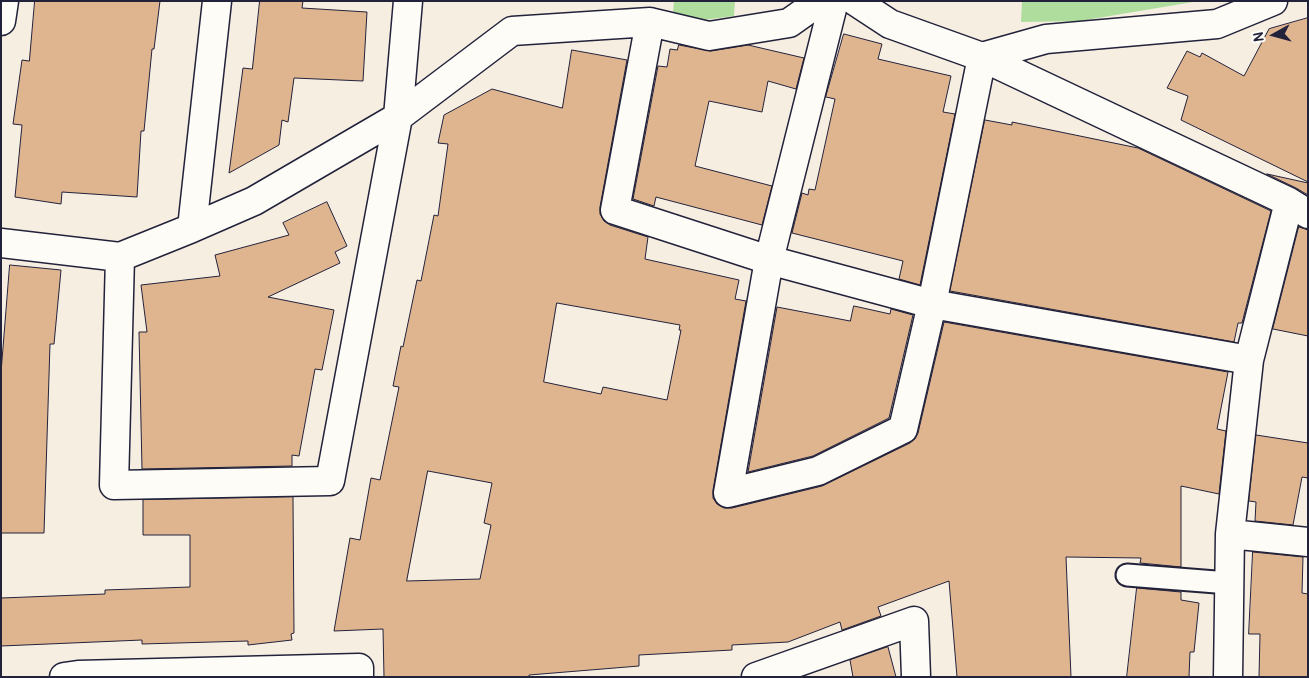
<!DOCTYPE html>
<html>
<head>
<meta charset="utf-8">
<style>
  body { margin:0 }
  #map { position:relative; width:1309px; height:678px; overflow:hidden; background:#f7eee2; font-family:Pangolin,sans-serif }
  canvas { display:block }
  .frame { position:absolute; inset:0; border:2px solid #22223b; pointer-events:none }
  .north { position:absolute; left:1249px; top:10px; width:50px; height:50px; -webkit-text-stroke:4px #fdfcf7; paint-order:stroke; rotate:263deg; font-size:14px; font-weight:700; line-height:20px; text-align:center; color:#22223b }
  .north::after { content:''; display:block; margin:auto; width:18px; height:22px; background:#22223b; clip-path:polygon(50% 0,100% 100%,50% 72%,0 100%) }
</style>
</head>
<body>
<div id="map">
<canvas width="1309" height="678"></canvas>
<div class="frame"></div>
<div class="north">N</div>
</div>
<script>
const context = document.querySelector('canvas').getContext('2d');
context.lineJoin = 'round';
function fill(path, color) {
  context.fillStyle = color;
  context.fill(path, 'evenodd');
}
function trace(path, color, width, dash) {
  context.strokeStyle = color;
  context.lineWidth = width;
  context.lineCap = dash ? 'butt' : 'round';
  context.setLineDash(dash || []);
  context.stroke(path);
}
const green = new Path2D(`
  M674,1H735L734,16L703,20L673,12Z
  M1022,1H1199L1080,21L1021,22Z`);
const building = new Path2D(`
  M35,1H160L154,49H152L144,131H141L137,197L62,192L61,204L15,197L22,125L13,124L22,60L29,61Z
  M260,1H303L302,8L367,12L363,81L294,78L288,122L282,120L279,145L229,173L243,68L252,69Z
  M1308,18V182L1181,120L1188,96L1167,88L1187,51L1200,57L1202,53L1244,76L1269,29Z
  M844,34L882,44L878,59L951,76L943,112L955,114L920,285L899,279L903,261L792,233L802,193L808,195L809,189L815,190L835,99L826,97Z
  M679,45L711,51L748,45L804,58L796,89L768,81L762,112L709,101L695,166L772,186L762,225L656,197L654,206L633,199L658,66L667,67L670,49L677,50Z
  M572,50L627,60L600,207V214L604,221L610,225L648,237L645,259L739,280L735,299L746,301L713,490V498L717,504L724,508H732L822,486L910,443L915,439L918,433L944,322L1228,372L1217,429L1226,431L1219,494L1181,486V567L1140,563L1141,558L1066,557L1071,677H957L949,581L878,607L881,616L842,630L840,622L788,642L732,645V650L639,655V666L529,675V677H384L383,629L334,631L350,538L360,540L371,478L380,480L399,387L393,386L401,346L403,347L417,280L421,281L434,215L438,216L448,144L438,143L444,115L492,89L562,108ZM557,303L680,325L679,330H681L667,400L603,387L601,394L544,382ZM428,471L492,483L484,523L491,525L480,579L407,581Z
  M985,120L1012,125V122L1138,148L1271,211L1242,323H1238L1234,342L950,291Z
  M1267,174L1308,183V195L1296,188Z
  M327,202L347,246L335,252L340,263L268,297L334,310L322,370L315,369L299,456L292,455V466L142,469L139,332H147L141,285L220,276L215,255L289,235L283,223Z
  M1299,227L1308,230V336L1273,329Z
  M10,265L61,270L54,344H50L44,533H1V373Z
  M854,306L890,314L891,309L913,315L889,418L813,456L748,472L777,307L850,321Z
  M1256,435L1308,443V478L1302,477L1293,525L1255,521L1256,502L1249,501Z
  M293,497L294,633L291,634L292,640L248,645V641L142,644V640L1,646V598L105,594V590L190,587V535H143V500Z
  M1253,552L1303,557L1302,593L1308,594V677H1259L1260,634H1249Z
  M1137,588L1181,592V600L1199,603L1194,652H1190L1189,677H1127Z
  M888,647L896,677H853L850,660Z`);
const service = new Path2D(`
  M1127,575L1229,583`);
const minor = new Path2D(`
  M834,1L769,260L728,493L818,471L903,429L932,304L982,57L1046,39L1217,24L1273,1
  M855,1L890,24L982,57L1289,202L1308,214
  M1,21L4,1
  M650,22L615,210L769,260L932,304L1249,360
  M192,228L217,1
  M1,243L120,257L192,228L254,201L398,117L512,31L650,22L709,36L789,23L820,1
  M120,257L114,485L330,481L398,117L408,1
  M1230,534L1308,542
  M64,677L78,675L359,668V677
  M756,677L914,621L916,677
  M1228,677L1230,534L1249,360L1289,202`);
fill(green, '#aedd9d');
fill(building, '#dfb590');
trace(building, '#22223b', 1);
trace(service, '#22223b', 25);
trace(minor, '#22223b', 31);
trace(service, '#fdfcf7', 21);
trace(minor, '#fdfcf7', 28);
</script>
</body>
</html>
